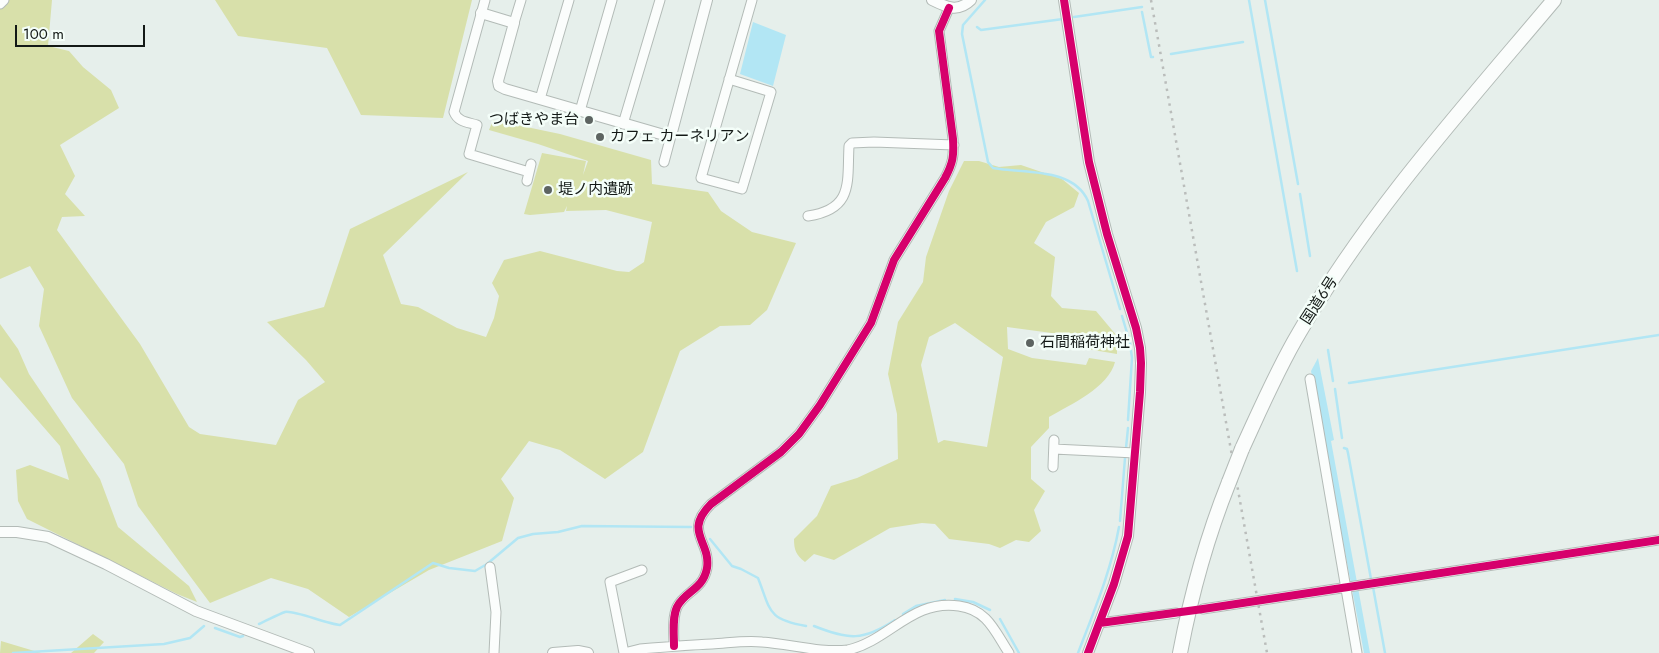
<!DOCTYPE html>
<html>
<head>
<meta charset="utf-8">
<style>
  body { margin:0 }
  #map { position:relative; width:1659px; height:653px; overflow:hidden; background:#e6efeb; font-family:Jost,sans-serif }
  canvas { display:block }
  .scale { position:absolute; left:15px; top:25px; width:130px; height:22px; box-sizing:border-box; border:2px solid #131916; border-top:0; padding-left:6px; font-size:15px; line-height:18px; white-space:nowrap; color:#131916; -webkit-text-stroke:4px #f4fef9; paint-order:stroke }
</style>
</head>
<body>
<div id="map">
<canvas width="1659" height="653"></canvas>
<div class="scale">100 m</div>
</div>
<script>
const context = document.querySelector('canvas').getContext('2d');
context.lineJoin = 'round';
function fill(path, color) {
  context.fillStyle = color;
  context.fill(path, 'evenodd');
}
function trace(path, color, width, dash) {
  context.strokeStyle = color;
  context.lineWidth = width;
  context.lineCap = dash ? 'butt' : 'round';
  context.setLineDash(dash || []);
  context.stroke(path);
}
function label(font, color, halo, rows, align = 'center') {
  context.font = font + ' Jost,"Noto Sans JP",sans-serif';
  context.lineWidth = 5;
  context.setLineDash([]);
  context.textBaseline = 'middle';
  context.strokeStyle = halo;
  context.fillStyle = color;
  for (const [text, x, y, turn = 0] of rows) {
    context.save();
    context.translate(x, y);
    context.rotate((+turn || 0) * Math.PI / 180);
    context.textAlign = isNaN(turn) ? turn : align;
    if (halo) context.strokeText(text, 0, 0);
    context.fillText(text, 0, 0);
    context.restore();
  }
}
const green = new Path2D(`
  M0,0H52L48,46L69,51L83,67L111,90L119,108L60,145L75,176L65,194L85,216L62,217L57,230L140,344L189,427L200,434L276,445L298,400L325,382L306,360L267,322L324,307L350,229L468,172L383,255L401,304L418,307L457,328L486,337L494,318L499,296L492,283L504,260L540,251L617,271L629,272L644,262L652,222L606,210L566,211L567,206L564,212L530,215L524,214L542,153L586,161L583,175L588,161L538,144L489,130L493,120L560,134L651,160L652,184L708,192L721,211L752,232L796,243L767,310L750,325L720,326L680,351L643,452L605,479L560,450L529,441L501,479L514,498L502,541L429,570L349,617L308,589L271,578L210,603L138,506L124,464L72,398L39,326L44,289L30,266L0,279Z
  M215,0H472L443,118L361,115L327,48L238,36Z
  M964,161H979L999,167L1021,165L1062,179L1079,193L1074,207L1046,222L1034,243L1055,257L1051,296L1062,308L1096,311L1117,336V354L1087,349L1059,334L1007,327L1008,349L1032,358L1086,365L1089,358L1115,362C1109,387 1070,405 1049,417V428L1031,447V479L1045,491L1034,510L1041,531L1029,542L1016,540L1000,548L989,544L949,539L935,524L922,523L890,528L834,560L814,554L805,562C796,555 794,550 794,539L817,516L831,486L857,478L898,459L897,414L888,374L898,322L923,282L926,257L949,191ZM955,323L1003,357L987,447L944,440L938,443L921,365L929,337Z
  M0,324L18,349L29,374L100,479L118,527L189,586L197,602L177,594L27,519L18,501L16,470L30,465L69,480L60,446L0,377Z
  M93,634L104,642L94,653H71Z
  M1,641L41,653H0Z`);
const water = new Path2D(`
  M753,22L786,35L773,86L740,74Z
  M1318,358L1334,440L1331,441L1370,653H1364L1311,371Z`);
const stream = new Path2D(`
  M985,0L963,25L962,34L988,162L993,168L1000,169C1029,173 1074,169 1088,201L1120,309
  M1249,0L1297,271
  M1265,0L1298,184
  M1142,12L1151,57H1153
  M1074,17L1142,7
  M977,27L981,30L1063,19
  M1171,54L1243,42
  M1300,194L1310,256
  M1122,316L1130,343L1132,358L1128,420
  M1328,350L1333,381
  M1349,383L1659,335
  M1335,389L1342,438
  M1126,448L1128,428
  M1344,448L1347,449L1348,453L1371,579
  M1120,521L1125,458
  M710,539L732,566L741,569L758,578C771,611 767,619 806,626
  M1373,587L1385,653
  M955,599L973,602L990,610
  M903,614L916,606L945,600
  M1000,619L1019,653
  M259,624C268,620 277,615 285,612C294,610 327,624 340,625L433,563L449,568L475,571L487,564L518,538L533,534L558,532L582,526L691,527
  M814,626C849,640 863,641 895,620
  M215,628L240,637L243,636
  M13,653L164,644L190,638L204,626
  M1078,653C1094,611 1111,571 1119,527`);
const minor = new Path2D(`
  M485,0L454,112C458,122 467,122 477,125L469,154L529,172
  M0,4L4,0
  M514,23L521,0
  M729,79L771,92L742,189L701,178L752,0
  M540,99L569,0
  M580,111L612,0
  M623,124L660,0
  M664,162L672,132
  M527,181L531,164
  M808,216C854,209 847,182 849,146L852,143L874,142L954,145
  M1310,379L1357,653
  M1054,449L1135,453
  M1053,467L1054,440
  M490,567L496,612L494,653
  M1203,609L1659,540
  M1100,623L1176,613
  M674,646C674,634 672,618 677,607C685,591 703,590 707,568C711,541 683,532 711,504L781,452L799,434L820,405L871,323L894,260L945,178C953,163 954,156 953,139L939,31L949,8
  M624,653L640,649C664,647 688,645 712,644C729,643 746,640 762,642C791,644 819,653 848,650C890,640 912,599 959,606C988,610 995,632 1009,653
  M624,653L610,582L642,570`);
const tertiary = new Path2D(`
  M932,0C946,7 958,13 971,0
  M1064,0L1089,162L1107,234L1136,328L1140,348L1141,363L1140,392L1128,536L1114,584L1088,653
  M481,13L514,23L498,81L499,86L505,89L664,135L672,132L707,0
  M0,532H17L48,537L106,564L196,611L309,653
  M553,653L578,651L588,653`);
const trunk = new Path2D(`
  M1242,449C1260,410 1277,370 1299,333C1369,212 1464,107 1554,0
  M1180,653C1191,595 1207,537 1229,482`);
const rail = new Path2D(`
  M1151,0L1267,653`);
const trunkBridge = new Path2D(`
  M1229,482L1242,449`);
const cycleway = new Path2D(`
  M1064,0L1089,162L1107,234L1136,328L1140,348L1141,363L1140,392L1128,536L1114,584L1088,653
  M1100,623L1203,609L1659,540
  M674,646C674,634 672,618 677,607C685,591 703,590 707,568C711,541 683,532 711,504L781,452L799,434L820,405L871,323L894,260L945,178C953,163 954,156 953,139L939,31L949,8`);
const markers = [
  [589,120,5,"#5d6461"],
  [600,137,5,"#5d6461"],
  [548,190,5,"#5d6461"],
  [1030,343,5,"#5d6461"]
];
const poiNames = [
  ["つばきやま台",579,120,"right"],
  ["カフェ カーネリアン",610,137],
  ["堤ノ内遺跡",558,190],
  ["石間稲荷神社",1040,343]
];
const streetNames = [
  ["国道6号",1320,301,-57]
];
fill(green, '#d8e0aa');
fill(water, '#b2e6f4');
trace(stream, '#b2e6f4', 2.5);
trace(minor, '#b3bbb7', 11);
trace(tertiary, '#b3bbb7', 12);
trace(trunk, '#b3bbb7', 16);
trace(minor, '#fbfdfc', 9);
trace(tertiary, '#fbfdfc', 10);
trace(trunk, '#fbfdfc', 14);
trace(rail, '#babdbb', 2.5, [2.5, 5]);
trace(trunkBridge, '#b3bbb7', 16, []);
trace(trunkBridge, '#fbfdfc', 14);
trace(cycleway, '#d6006c', 8);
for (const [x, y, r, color] of markers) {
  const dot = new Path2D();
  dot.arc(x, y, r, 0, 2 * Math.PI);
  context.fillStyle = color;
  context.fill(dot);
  trace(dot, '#f4fef9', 2);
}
label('15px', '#131916', '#f4fef9', poiNames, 'left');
label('15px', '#131916', '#f4fef9', streetNames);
</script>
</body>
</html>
